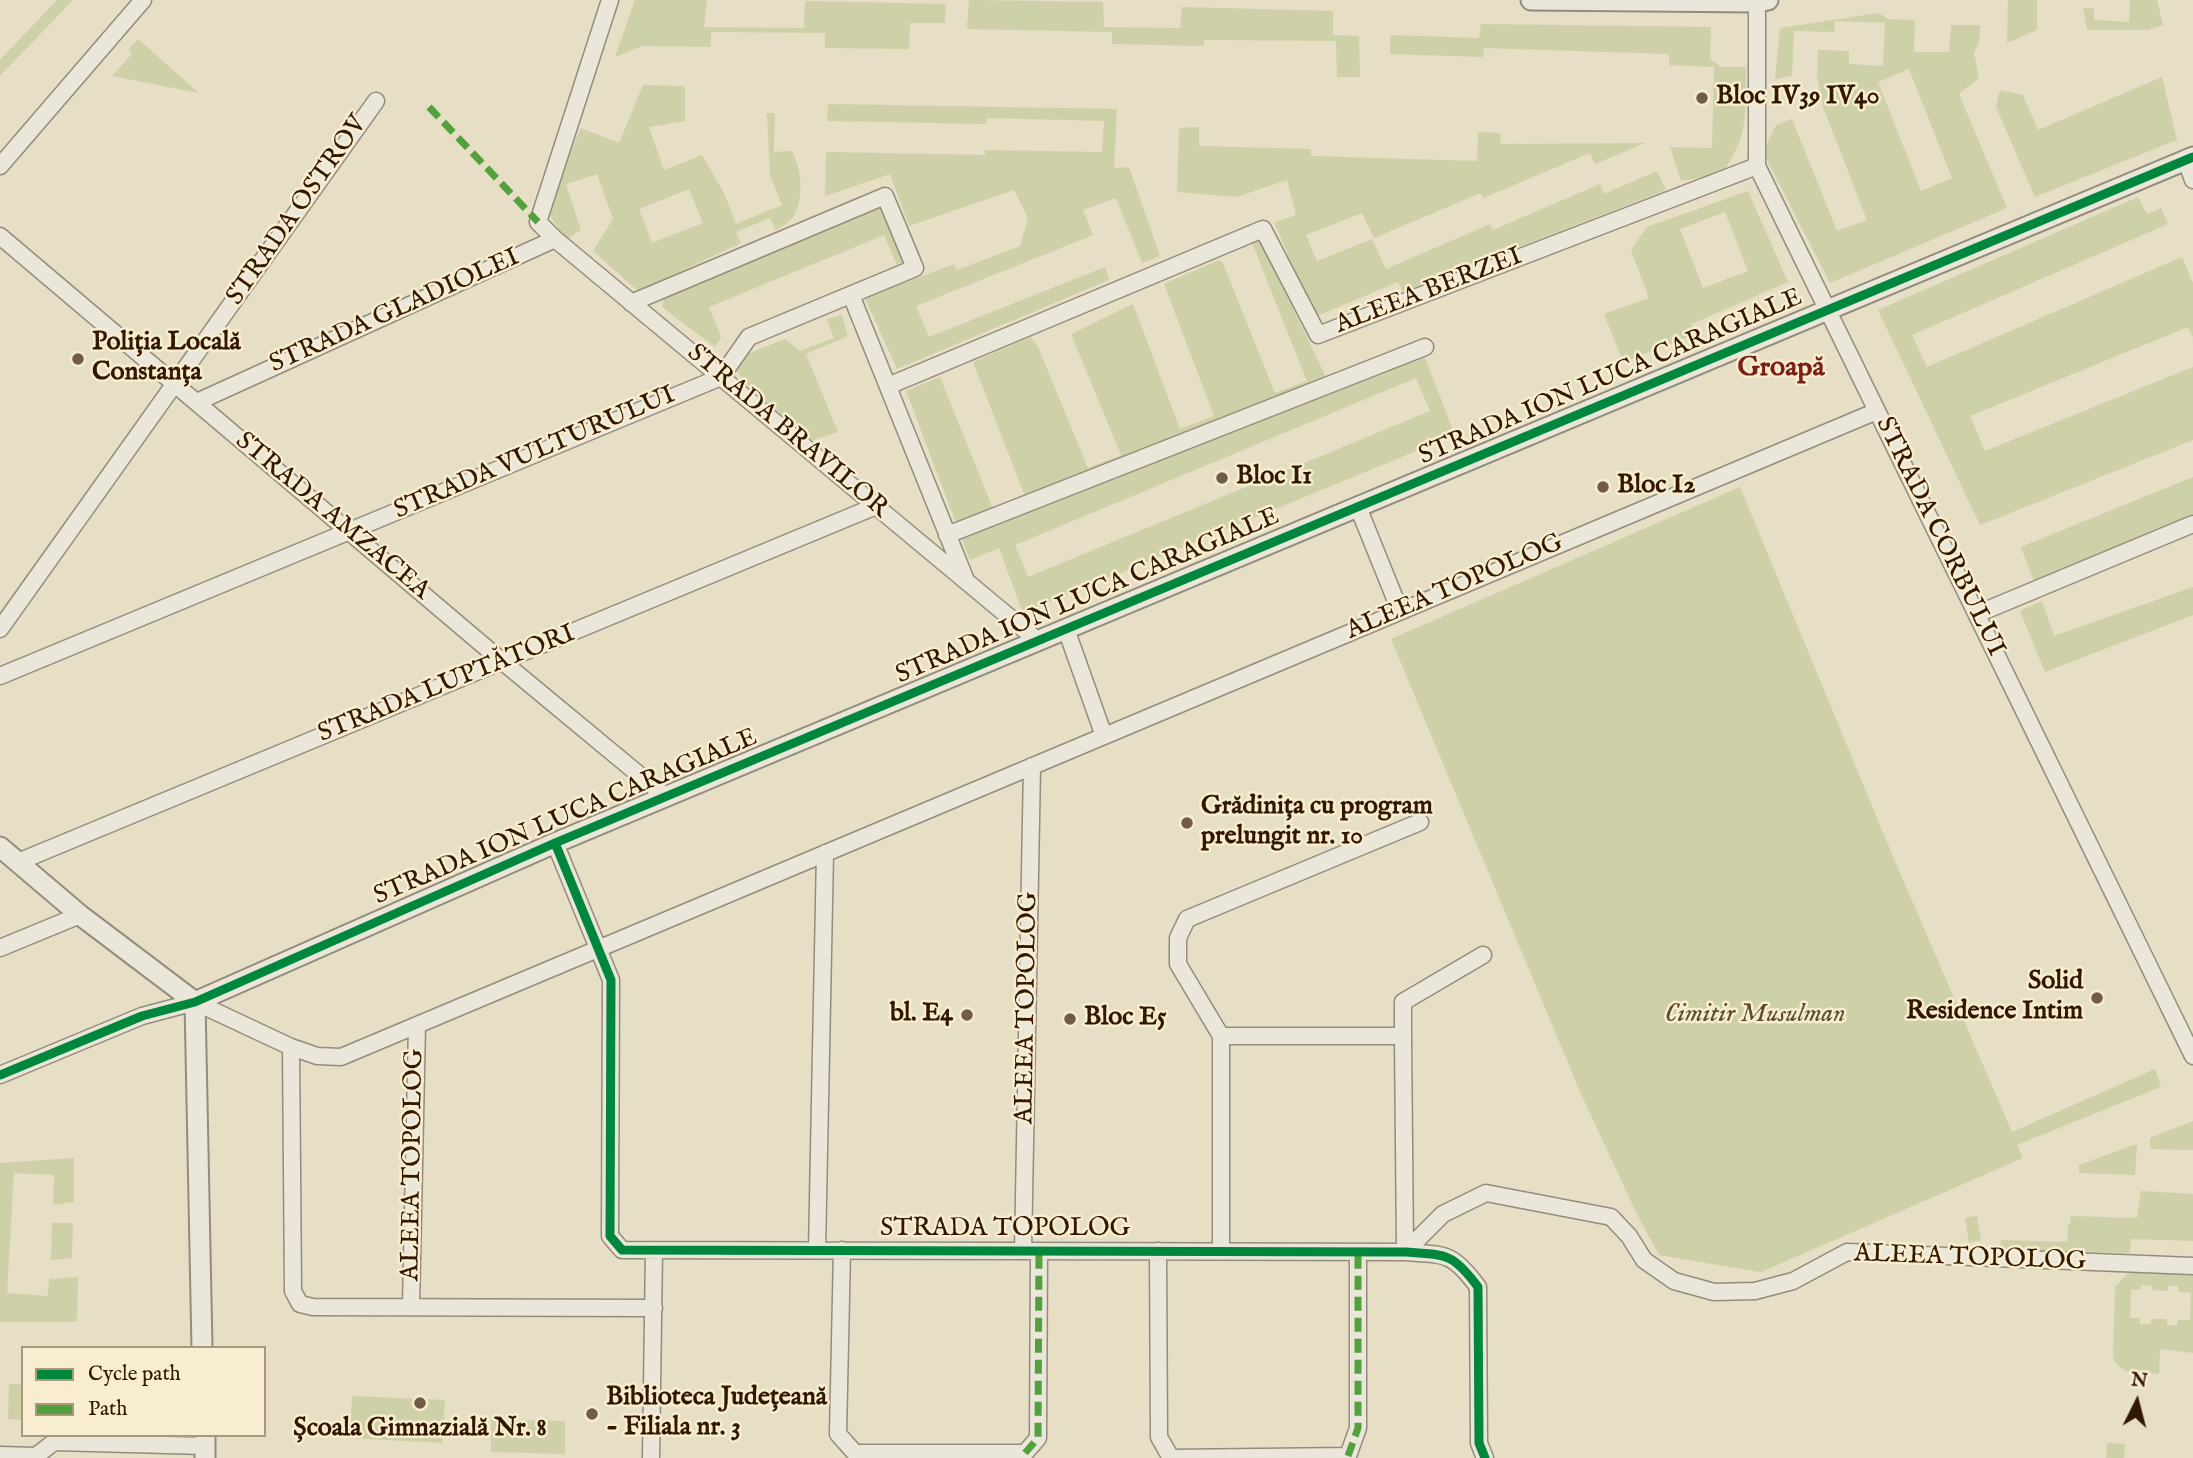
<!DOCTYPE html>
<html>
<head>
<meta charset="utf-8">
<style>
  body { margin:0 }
  #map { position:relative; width:2193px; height:1458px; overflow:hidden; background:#e6dec5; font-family:"IM FELL English",serif }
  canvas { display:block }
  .legend { position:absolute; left:21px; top:1346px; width:245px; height:91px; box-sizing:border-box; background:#f8edd0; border:2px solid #a9987d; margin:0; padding:9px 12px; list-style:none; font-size:21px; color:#321801 }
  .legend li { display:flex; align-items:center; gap:14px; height:35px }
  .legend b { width:35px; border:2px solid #a9987d }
  .north { position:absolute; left:2102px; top:1367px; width:70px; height:70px; -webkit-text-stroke:5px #f8edd0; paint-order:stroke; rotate:6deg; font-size:19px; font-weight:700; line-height:28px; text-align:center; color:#321801 }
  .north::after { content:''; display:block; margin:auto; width:24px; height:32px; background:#321801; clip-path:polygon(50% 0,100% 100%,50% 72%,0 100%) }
</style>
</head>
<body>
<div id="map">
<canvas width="2193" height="1458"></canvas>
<ul class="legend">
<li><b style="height:9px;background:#00873e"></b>Cycle path</li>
<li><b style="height:9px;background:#52a13c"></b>Path</li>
</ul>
<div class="north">N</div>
</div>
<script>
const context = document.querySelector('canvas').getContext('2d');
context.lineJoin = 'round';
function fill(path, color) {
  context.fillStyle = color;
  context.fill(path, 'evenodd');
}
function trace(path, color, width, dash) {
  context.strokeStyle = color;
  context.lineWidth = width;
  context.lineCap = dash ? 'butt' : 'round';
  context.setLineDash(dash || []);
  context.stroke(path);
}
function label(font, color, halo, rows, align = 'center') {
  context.font = font + ' "IM FELL English",serif';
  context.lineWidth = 5;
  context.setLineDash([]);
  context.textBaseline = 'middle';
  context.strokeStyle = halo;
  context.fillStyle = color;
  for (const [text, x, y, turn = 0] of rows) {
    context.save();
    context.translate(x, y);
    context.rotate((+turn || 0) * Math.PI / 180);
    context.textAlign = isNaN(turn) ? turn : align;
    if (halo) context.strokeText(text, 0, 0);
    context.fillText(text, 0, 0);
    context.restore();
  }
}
const green = new Path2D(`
  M57,0H73L0,76V60Z
  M635,0H707L704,27L804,28L805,1L946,4L945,23H910L909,49L825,48V33L711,32V47L642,46L615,57Z
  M969,0L1103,2L1104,27L1180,28L1182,7L1333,11V35L1359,36L1360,77H1337L1336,41L1204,40V46L1112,44V32L967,29Z
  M2008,0H2037V30L2007,43Z
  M2130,0H2157L2163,25L2147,30H2087L2083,8H2094V20L2129,22Z
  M1879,13L1888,19L1915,20L1914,52H1949L1951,25H1980L1979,43L1974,53L1979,78L1959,94L2007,208L1830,283L1763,152L1776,125L1792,119L1837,231L1867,220L1823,107L1817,77L1818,50L1849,51V64L1883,66L1885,23L1835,21L1834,32L1794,31L1792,76L1775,79L1780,28ZM1909,69L1952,178L1921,191L1878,82Z
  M1481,24L1711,27L1710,59L1721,67H1746C1745,113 1750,135 1721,174L1681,181L1670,147L1712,148L1714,67L1669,65V54L1484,48L1483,57L1390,54V35L1479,38Z
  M138,39L199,93L112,76L132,54L128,50Z
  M2162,77L2177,140L2035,197L1996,107L2000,90L2023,95L2038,130Z
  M643,85L685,86V121L649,127L664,170L702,155L724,193L736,224L782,205L770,175L767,113H775L774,152L792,151C802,171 804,195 794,216C791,221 782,226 776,230L770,218L736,232L741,243L638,291L593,251L613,219L597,174L566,184L581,230L566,240L545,207L581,128L619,143ZM689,189L703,223L652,243L639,209Z
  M828,104L1117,109L1114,168L1129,167L1160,256L1142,263L1116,198L1083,210L1093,235L916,306L929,337L1105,267L1109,280L897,369L865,298L954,264L957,270L1020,246L1028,218L1014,190L909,226L890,174L825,196L826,152L985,155V150L1102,152L1104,121L987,118L986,124L827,121Z
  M1199,127V146L1311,149V156L1477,161L1478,132L1500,133L1501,144L1645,143L1595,164L1590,153L1483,198L1481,193L1374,238L1362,213L1306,235L1317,261L1372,239L1386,269L1490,224L1493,230L1600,184L1604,194L1657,171L1666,190L1403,292L1398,282L1315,317L1274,222L1296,215L1287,180L1237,197L1177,192L1179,128Z
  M1748,191L1788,282L1692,324L1696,334L1623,362L1604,314L1649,298L1631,250L1647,227ZM1725,212L1748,271L1703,288L1680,229Z
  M2138,197L2147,214L2161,208L2168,224L1912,335L1927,367L2182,257L2193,283V337L2188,327L1970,416L1985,451L2193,367V440L1980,525L1878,310Z
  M882,206L906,261L897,265L884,235L709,307L721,337L715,347L662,307L665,294Z
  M1260,239L1332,390L1424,355L1455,435L1023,613L999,548L970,560L906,391L940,377L993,509L1025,496L973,362L1031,337L1038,347L1088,468L1121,455L1071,334L1133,304L1180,429L1214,416L1164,284L1219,260L1223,263L1275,393L1307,381L1252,243ZM1416,378L1430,411L1028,577L1015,545Z
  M842,315L848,336L806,354L838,432L811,441L742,380L736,367L747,354L785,339L800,351L834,338L827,319Z
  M2193,477V514L2034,581L2021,547Z
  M1740,487L1894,859L2012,1132L2155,1069L2161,1087L2017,1145L2023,1158L1761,1272L1659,1255L1635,1210L1581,1094L1391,639Z
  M2193,587V615L2045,672L2020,611L2042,601L2054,636Z
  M2193,1121V1150L2150,1149V1138Z
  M2137,1144L2135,1175L2079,1173V1165Z
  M74,1158V1202L53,1205L54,1175L14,1173L7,1293L48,1296L49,1279L78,1277L77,1322H0V1163Z
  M2141,1191L2193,1194V1241L2131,1239L2130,1253L2000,1250L2001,1240L2067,1242L2068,1224H2070L2071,1216L2137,1218Z
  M1977,1216L1981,1240L1969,1243L1965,1218Z
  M52,1223H73L72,1258L51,1260Z
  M2139,1270L2193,1273V1353L2160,1349L2159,1374C2142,1373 2121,1376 2113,1358L2115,1287L2127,1274ZM2141,1285L2152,1286V1290L2168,1291V1286H2178L2179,1292L2191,1293L2190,1320H2178L2177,1325H2167V1319H2151V1324H2140V1318H2130L2131,1290H2141Z
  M9,1384H23V1420L8,1419Z
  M352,1396L445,1400L442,1443L350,1438Z
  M491,1420L565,1421V1454L491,1452Z
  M2107,1443L2125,1444L2124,1458H2106Z`);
const minor = new Path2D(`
  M610,0L538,222L555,239L1038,641
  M1757,2V166L2193,1056
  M2186,160L2193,180
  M0,166L143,0
  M0,236L503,662L666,797
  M851,295L965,578
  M888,386L1263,229L1318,335L1757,166
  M197,402L555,239
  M1358,507L1400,611
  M947,535L1425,347
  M1977,614L2193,524
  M0,629L376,101
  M1066,629L1104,736
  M0,676L721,377L749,337L915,268L885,196L631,303
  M555,843L611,980L610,1236L622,1250L1405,1252C1446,1255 1452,1252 1478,1287L1479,1443L1485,1458
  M18,862L876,506
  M0,948L80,915
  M1221,1036H1403L1405,1252
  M1403,1036V1002L1483,955
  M291,1047L293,1291L300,1304L313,1307L654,1308
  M0,1075L142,1016L195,1002L291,1047L317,1056L341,1057L1877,411
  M817,1250L825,853
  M842,1250L838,1434L855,1453H1025L1038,1438L1039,1251
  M1023,1251L1032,766
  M1158,1251L1159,1437L1171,1458L1348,1456L1358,1428V1252
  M1221,1251V1036L1178,964V938L1187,919L1420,822
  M1405,1252L1443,1214L1486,1193L1611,1217L1629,1236L1644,1260L1674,1281L1714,1292L1755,1291L1793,1281L1847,1252L2193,1266
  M411,1306L417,1025
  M0,1455L36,1456L54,1442L205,1446
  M651,1458L654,1250`);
const tertiary = new Path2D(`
  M1531,0L1757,2L1768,0
  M0,847L80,915L195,1002L202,1348
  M195,1002L555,843L2193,157
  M205,1435V1458`);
const quiet = new Path2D(`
  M429,107L538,222
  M1025,1453L1038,1438L1039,1251
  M1348,1456L1358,1428V1252`);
const cycleway = new Path2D(`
  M555,843L611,980L610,1236L622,1250L1405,1252C1446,1255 1452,1252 1478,1287L1479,1443L1485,1458
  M0,1075L142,1016L195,1002L555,843L2193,157`);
const markers = [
  [1702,98,7,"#715d46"],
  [78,359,7,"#715d46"],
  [1222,478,7,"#715d46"],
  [1603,487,7,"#715d46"],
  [1187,823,7,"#715d46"],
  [2097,998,7,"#715d46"],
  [967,1015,7,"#715d46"],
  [1070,1019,7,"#715d46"],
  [420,1403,7,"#715d46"],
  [592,1414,7,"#715d46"]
];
const poiNames = [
  ["Bloc IV39 IV40",1716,98],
  ["Poliția Locală",92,344],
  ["Constanța",92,374],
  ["Bloc I1",1236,478],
  ["Bloc I2",1617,487],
  ["Grădinița cu program",1201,808],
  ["prelungit nr. 10",1201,838],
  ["Solid",2083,983,"right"],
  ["Residence Intim",2083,1013,"right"],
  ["bl. E4",953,1015,"right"],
  ["Bloc E5",1084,1019],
  ["Biblioteca Județeană",606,1399],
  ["- Filiala nr. 3",606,1429],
  ["Școala Gimnazială Nr. 8",420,1430,"center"]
];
const streetNames = [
  ["STRADA OSTROV",298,211,-55],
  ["ALEEA BERZEI",1429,292,-21],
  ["STRADA GLADIOLEI",395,312,-24],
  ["STRADA ION LUCA CARAGIALE",1611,378,-23],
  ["STRADA BRAVILOR",787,432,40],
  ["STRADA VULTURULUI",535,454,-23],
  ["STRADA AMZACEA",332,517,40],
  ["STRADA CORBULUI",1939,537,64],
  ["ALEEA TOPOLOG",1455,588,-23],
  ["STRADA ION LUCA CARAGIALE",1088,597,-23],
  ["STRADA LUPTĂTORI",447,685,-22],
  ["STRADA ION LUCA CARAGIALE",566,818,-23],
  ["ALEEA TOPOLOG",1028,1008,-89],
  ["ALEEA TOPOLOG",414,1165,-89],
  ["STRADA TOPOLOG",1005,1230],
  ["ALEEA TOPOLOG",1970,1259,2]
];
const parkNames = [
  ["Cimitir Musulman",1755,1016]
];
const neighbourhoodNames = [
  ["Groapă",1781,369]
];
fill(green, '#ced0a7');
trace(minor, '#948c7b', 19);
trace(tertiary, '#948c7b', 23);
trace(minor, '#eae6d9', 16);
trace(tertiary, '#eae6d9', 19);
trace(quiet, '#52a13c', 7, [14, 7]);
trace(cycleway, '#00873e', 9);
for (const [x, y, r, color] of markers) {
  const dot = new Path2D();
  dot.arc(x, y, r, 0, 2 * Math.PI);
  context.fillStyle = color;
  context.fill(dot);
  trace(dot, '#f8edd0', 2.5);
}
label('bold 26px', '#321801', '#f8edd0', poiNames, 'left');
label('26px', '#321801', '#f8edd0', streetNames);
label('italic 26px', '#5b4c2c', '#f8edd0', parkNames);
label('bold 28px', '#7a1f14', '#f8edd0', neighbourhoodNames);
</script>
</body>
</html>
